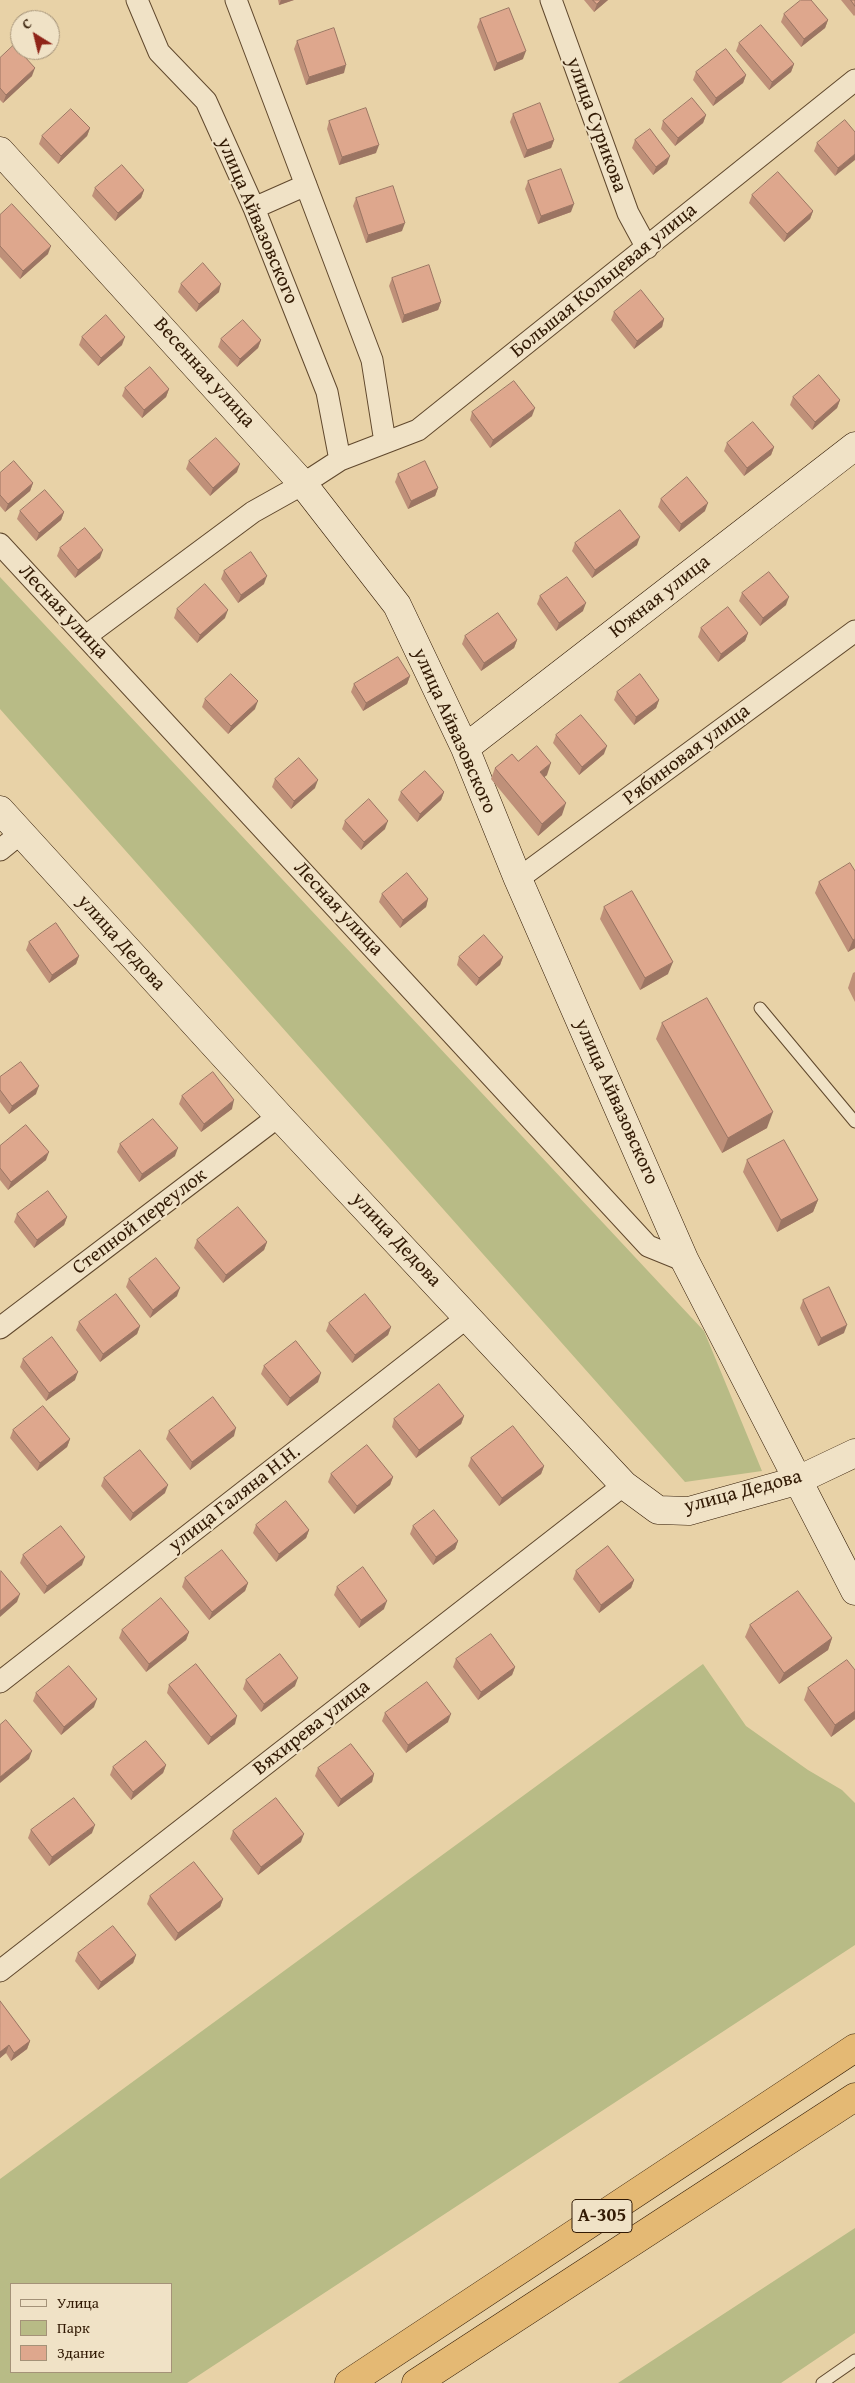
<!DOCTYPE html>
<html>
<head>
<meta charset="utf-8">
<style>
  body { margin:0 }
  #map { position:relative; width:855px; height:2383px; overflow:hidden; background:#e8d2a7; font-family:"Gentium Book Plus",serif }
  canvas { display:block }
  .legend { position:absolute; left:10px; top:2283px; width:162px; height:90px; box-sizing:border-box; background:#f0e2c6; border:1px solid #a49278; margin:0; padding:6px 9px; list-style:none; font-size:15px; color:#321a04 }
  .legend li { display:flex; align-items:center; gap:10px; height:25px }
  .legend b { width:25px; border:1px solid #a49278 }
  .north { position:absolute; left:10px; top:10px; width:50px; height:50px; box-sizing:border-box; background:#f0e2c6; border:1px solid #a49278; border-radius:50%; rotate:324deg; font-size:14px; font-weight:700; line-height:20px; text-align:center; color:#321a04 }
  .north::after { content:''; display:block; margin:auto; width:18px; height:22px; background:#8f2418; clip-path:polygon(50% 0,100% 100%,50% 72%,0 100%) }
</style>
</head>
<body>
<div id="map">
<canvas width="855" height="2383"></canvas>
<ul class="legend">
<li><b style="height:6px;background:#f0e2c6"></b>Улица</li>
<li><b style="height:14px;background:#b8bb86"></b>Парк</li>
<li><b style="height:14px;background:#dea78d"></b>Здание</li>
</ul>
<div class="north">С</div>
</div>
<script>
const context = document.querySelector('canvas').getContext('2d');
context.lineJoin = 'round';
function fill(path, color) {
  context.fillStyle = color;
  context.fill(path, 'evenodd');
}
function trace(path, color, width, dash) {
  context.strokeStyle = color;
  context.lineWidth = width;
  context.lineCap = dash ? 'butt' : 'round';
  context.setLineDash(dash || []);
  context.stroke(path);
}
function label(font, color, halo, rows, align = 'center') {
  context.font = font + ' "Gentium Book Plus",serif';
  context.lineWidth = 4;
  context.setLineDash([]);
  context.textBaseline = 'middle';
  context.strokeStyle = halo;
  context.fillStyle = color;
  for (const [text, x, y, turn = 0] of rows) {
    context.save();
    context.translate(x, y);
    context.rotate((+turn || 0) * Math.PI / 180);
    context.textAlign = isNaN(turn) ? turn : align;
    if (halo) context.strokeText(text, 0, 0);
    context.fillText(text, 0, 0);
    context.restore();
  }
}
const green = new Path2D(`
  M0,577L704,1331L762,1471L685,1482L0,709Z
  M703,1664L746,1726L808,1770L842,1790L855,1803V1945L187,2383H0V2179ZM171,2284V2372H11V2284Z
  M855,2228V2333L781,2383H618Z`);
const lane = new Path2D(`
  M760,1008L855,1122
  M822,2383L855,2360`);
const street = new Path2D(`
  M137,0L159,52L206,101L254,208L327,392L340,460
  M236,0L372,360L385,442
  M551,0L628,213L647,248
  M254,208L306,185
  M0,544L648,1246L685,1261
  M86,636L253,512L303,484L340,460L418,430L855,80
  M0,850L21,833
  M518,879L855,631
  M0,1328L279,1116
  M0,1682L469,1316
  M0,1971L624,1485`);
const secondary = new Path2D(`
  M0,151L303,484L397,605L465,748L518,879L685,1261L855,1591
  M465,748L855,446
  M0,810L279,1116L624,1485L658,1510L689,1511L796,1481L855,1453`);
const highway = new Path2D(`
  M349,2383L855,2048
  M416,2383L855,2097`);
const wall = new Path2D(`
  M278,0H294L279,5Z
  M584,0H608L594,12Z
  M841,0H855V15L854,16Z
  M784,14L828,20L825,28L801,47L781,22Z
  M480,19L523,59L494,71L477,27Z
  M297,41L344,73L306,85L294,49Z
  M739,43L794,64L791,72L769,90L736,51Z
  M0,58L32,76L3,103L0,100Z
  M696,72L746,75L743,83L713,106L693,80Z
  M513,114L554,140L551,148L524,158L510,122Z
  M706,115L703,123L675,146L661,129L663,121Z
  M329,121L376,153L339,165L327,129Z
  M90,128L87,136L58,164L39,144L42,136Z
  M855,132L835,176L814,151L817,143Z
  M635,140L667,164L653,175L632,148Z
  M528,181L571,212L538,224L525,189Z
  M95,188L144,190L141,198L115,221L92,196Z
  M752,195L813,211L810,219L784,242L749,203Z
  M356,198L402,231L366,243L353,206Z
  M0,215L48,254L20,279L0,257Z
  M392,278L441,302L438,310L402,323L389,286Z
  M181,284L219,292L196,312L178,292Z
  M614,312L664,319L662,327L634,349L611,320Z
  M82,337L122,345L98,366L79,345Z
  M221,339L261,340L258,348L237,367L218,347Z
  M125,388L169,389L166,397L142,418L122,396Z
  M793,397L840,400L837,408L812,430L790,405Z
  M472,412L532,416L490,448L470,420Z
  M727,443L774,447L771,455L744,476L724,451Z
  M189,461L237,472L210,496L186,469Z
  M0,473L33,483L30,491L5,512L0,506Z
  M398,474L438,488L435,496L408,509L395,482Z
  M661,499L705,511L679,532L658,507Z
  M20,511L64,512L61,520L36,541L17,519Z
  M575,543L637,545L592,578L572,551Z
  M60,548L100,558L75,578L57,556Z
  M224,571L264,584L238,603L221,579Z
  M742,593L786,605L760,626L739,601Z
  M540,596L583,611L556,631L537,604Z
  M177,609L225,618L197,643L174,618Z
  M701,628L748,633L745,641L718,662L698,637Z
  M465,636L517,640L514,648L481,671L462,644Z
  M410,676L407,684L363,711L351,692L354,684Z
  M617,692L659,700L656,708L634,725L614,700Z
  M205,699L255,709L228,734L202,707Z
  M556,735L604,754L579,775L553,743Z
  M518,761L547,775L544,777L562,815L538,836L491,779L495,768Z
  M275,779L315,788L291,809L272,787Z
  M401,792H444L441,800L417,822L398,800Z
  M345,821L385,829L361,850L342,829Z
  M855,871V948L848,952L815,893L819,882Z
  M382,894L428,899L426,907L400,928L379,902Z
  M604,907L668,974L640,990L600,919Z
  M29,942L79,956L76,964L49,983L26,950Z
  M459,957H503L500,965L476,986L457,965Z
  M855,972V1002L848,988L853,973Z
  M662,1023L767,1128L722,1153L656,1039Z
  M0,1077L36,1094L9,1114L0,1102Z
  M182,1096L232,1109L201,1132L179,1104Z
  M120,1144L175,1156L139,1182L117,1152Z
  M0,1146L46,1160L8,1190L0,1180Z
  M747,1160L818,1200L813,1212L777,1232L743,1172Z
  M17,1214L67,1217L64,1225L34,1248L14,1222Z
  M197,1240L267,1242L264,1250L223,1283L194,1248Z
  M129,1279L177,1296L150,1318L126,1287Z
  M803,1300L844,1333L818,1346L800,1308Z
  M79,1322L140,1326L137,1334L100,1362L76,1330Z
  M329,1323L391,1327L388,1335L352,1363L326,1331Z
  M23,1359L75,1380L46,1401L20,1367Z
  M264,1366L318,1382L287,1406L261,1374Z
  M464,1416L461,1424L416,1458L392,1427L394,1419Z
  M13,1430L70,1439L67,1447L37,1471L10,1438Z
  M169,1431L234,1436L190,1470L166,1439Z
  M471,1458L544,1466L541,1474L499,1506L468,1466Z
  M331,1474L393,1477L390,1485L354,1514L328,1482Z
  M104,1478L165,1493L130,1521L101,1486Z
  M256,1525L309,1530L306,1538L276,1562L253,1533Z
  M413,1526L458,1541L455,1549L433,1565L410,1534Z
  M23,1555L82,1565L44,1594L20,1563Z
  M576,1571L634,1580L631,1588L599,1613L573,1579Z
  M185,1578L248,1583L245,1591L209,1620L182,1587Z
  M337,1587L384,1609L359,1628L334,1595Z
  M750,1625L832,1638L828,1650L779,1684L745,1637Z
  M122,1630L189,1632L186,1640L146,1672L119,1638Z
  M456,1659L515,1667L512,1675L478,1700L453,1667Z
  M855,1670V1719L831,1737L804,1700L808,1688Z
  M246,1680L295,1686L261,1712L243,1689Z
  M169,1685L235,1724L208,1745L167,1693Z
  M36,1693L94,1707L61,1735L33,1701Z
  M385,1713L448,1722L406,1753L382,1721Z
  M166,1765L163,1773L131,1800L110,1775L113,1767Z
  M318,1768L374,1774L372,1782L338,1807L315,1776Z
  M31,1830L92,1833L49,1866L28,1838Z
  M233,1831L301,1842L258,1875L230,1839Z
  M150,1896L223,1899L220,1907L175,1941L147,1904Z
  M78,1953L136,1955L133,1963L98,1990L75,1961Z
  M0,2002L30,2041L27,2049L11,2061L6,2053L0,2058Z`);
const shadedWall = new Path2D(`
  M281,0H294L279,5Z
  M601,0H608L594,12L597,4Z
  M828,20L825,28L801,47L804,39Z
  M526,51L523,59L494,71L497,63Z
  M794,64L791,72L769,90L772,82Z
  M346,65L344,73L306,85L309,77Z
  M35,68L32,76L3,103L6,95Z
  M746,75L743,83L713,106L716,98Z
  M706,115L703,123L675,146L678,138Z
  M90,128L87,136L58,164L61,156Z
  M554,140L551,148L524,158L527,150Z
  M379,145L376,153L339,165L342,157Z
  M855,154V160L835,176L838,168Z
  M670,156L667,164L653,175L656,167Z
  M144,190L141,198L115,221L118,213Z
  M574,204L571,212L538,224L541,216Z
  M813,211L810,219L784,242L787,234Z
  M405,223L402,231L366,243L368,235Z
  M51,246L48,254L20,279L23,271Z
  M221,284L219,292L196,312L199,304Z
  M441,302L438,310L402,323L404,315Z
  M664,319L662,327L634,349L637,341Z
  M125,337L122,345L98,366L101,358Z
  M261,340L258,348L237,367L240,359Z
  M169,389L166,397L142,418L144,410Z
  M840,400L837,408L812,430L815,422Z
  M535,408L532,416L490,448L493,440Z
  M774,447L771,455L744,476L747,468Z
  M240,464L237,472L210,496L213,488Z
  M33,483L30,491L5,512L8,504Z
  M438,488L435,496L408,509L411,501Z
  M708,503L705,511L679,532L681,524Z
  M64,512L61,520L36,541L39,533Z
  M640,537L637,545L592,578L595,570Z
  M103,550L100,558L75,578L78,570Z
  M267,576L264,584L238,603L241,595Z
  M789,597L786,605L760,626L763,618Z
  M586,603L583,611L556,631L559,623Z
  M228,610L225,618L197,643L200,635Z
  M748,633L745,641L718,662L721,654Z
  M517,640L514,648L481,671L484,663Z
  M410,676L407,684L363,711L366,703Z
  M659,700L656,708L634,725L636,717Z
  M258,701L255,709L228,734L231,726Z
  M607,746L604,754L579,775L582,767Z
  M551,763L547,775L536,784L540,772Z
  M318,780L315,788L291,809L294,801Z
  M444,792L441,800L417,822L420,814Z
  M566,803L562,815L538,836L542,824Z
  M388,821L385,829L361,850L364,842Z
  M428,899L426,907L400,928L403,920Z
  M855,939V948L848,952L853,940Z
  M79,956L76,964L49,983L52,975Z
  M503,957L500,965L476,986L479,978Z
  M673,962L668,974L640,990L645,978Z
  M39,1086L36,1094L9,1114L12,1106Z
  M234,1100L232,1109L201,1132L204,1124Z
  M773,1112L767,1128L722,1153L728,1138Z
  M178,1148L175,1156L139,1182L142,1174Z
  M49,1152L46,1160L8,1190L11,1182Z
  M818,1200L813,1212L777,1232L781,1220Z
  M67,1217L64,1225L34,1248L37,1240Z
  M267,1242L264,1250L223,1283L226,1275Z
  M180,1288L177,1296L150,1318L153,1310Z
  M847,1325L844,1333L818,1346L821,1338Z
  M140,1326L137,1334L100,1362L103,1354Z
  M391,1327L388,1335L352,1363L355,1355Z
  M78,1372L75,1380L46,1401L49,1393Z
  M321,1373L318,1382L287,1406L290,1398Z
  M464,1416L461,1424L416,1458L419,1450Z
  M236,1428L234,1436L190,1470L192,1462Z
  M70,1439L67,1447L37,1471L40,1463Z
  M544,1466L541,1474L499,1506L502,1498Z
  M393,1477L390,1485L354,1514L357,1506Z
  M168,1485L165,1493L130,1521L133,1513Z
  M309,1530L306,1538L276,1562L279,1554Z
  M458,1541L455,1549L433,1565L436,1557Z
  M85,1557L82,1565L44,1594L47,1586Z
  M634,1580L631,1588L599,1613L601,1605Z
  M248,1583L245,1591L209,1620L212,1612Z
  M20,1594L17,1602L0,1617V1611Z
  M387,1601L384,1609L359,1628L361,1620Z
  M189,1632L186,1640L146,1672L149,1664Z
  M832,1638L828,1650L779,1684L784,1673Z
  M515,1667L512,1675L478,1700L481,1692Z
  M298,1678L295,1686L261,1712L264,1704Z
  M97,1699L94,1707L61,1735L64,1727Z
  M855,1711V1719L831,1737L835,1725Z
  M451,1714L448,1722L406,1753L408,1745Z
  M237,1716L235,1724L208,1745L211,1737Z
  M32,1751L29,1759L0,1783V1777Z
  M166,1765L163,1773L131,1800L133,1792Z
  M374,1774L372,1782L338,1807L341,1799Z
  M95,1825L92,1833L49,1866L52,1857Z
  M304,1834L301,1842L258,1875L261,1867Z
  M223,1899L220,1907L175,1941L178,1933Z
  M136,1955L133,1963L98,1990L101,1982Z
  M30,2041L27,2049L11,2061L14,2053Z
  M9,2045L6,2053L0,2058V2052Z`);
const building = new Path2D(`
  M593,0H601L597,4Z
  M801,0H811L828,20L804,39L784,14Z
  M851,0H855V6Z
  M509,8L526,51L497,63L480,19Z
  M761,25L794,64L772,82L739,43Z
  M334,28L346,65L309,77L297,41Z
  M14,45L35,68L6,95L0,88V58Z
  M726,49L746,75L716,98L696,72Z
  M692,98L706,115L678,138L663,121Z
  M540,103L554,140L527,150L513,114Z
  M366,108L379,145L342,157L329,121Z
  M71,109L90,128L61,156L42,136Z
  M845,120L855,132V154L838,168L817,143Z
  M650,129L670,156L656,167L635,140Z
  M122,165L144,190L118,213L95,188Z
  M561,169L574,204L541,216L528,181Z
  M778,172L813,211L787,234L752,195Z
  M393,186L405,223L368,235L356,198Z
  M12,204L51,246L23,271L0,246V215Z
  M203,263L221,284L199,304L181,284Z
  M429,265L441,302L404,315L392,278Z
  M641,290L664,319L637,341L614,312Z
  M106,315L125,337L101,358L82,337Z
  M243,320L261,340L240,359L221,339Z
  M150,367L169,389L144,410L125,388Z
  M819,375L840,400L815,422L793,397Z
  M514,381L535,408L493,440L472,412Z
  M753,422L774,447L747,468L727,443Z
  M216,438L240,464L213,488L189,461Z
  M14,461L33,483L8,504L0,495V473Z
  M425,461L438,488L411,501L398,474Z
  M687,477L708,503L681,524L661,499Z
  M45,490L64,512L39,533L20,511Z
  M620,510L640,537L595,570L575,543Z
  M85,528L103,550L78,570L60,548Z
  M251,552L267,576L241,595L224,571Z
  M769,572L789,597L763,618L742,593Z
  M567,577L586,603L559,623L540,596Z
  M205,584L228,610L200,635L177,609Z
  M728,607L748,633L721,654L701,628Z
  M498,613L517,640L484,663L465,636Z
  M398,657L410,676L366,703L354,684Z
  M231,674L258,701L231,726L205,699Z
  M640,674L659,700L636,717L617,692Z
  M581,715L607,746L582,767L556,735Z
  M537,746L551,763L540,772L566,803L542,824L495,768L512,754L518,761Z
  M299,758L318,780L294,801L275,779Z
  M425,771L444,792L420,814L401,792Z
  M369,799L388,821L364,842L345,821Z
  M850,863L855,871V939L853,940L819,882Z
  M407,873L428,899L403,920L382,894Z
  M632,891L673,962L645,978L604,907Z
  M56,923L79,956L52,975L29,942Z
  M484,935L503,957L479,978L459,957Z
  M707,998L773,1112L728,1138L662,1023Z
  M21,1062L39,1086L12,1106L0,1090V1077Z
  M213,1072L234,1100L204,1124L182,1096Z
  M153,1119L178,1148L142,1174L120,1144Z
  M26,1125L49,1152L11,1182L0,1168V1146Z
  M784,1140L818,1200L781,1220L747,1160Z
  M48,1191L67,1217L37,1240L17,1214Z
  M238,1207L267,1242L226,1275L197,1240Z
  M156,1258L180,1288L153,1310L129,1279Z
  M829,1287L847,1325L821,1338L803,1300Z
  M116,1294L140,1326L103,1354L79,1322Z
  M365,1294L391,1327L355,1355L329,1323Z
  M52,1337L78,1372L49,1393L23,1359Z
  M296,1341L321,1373L290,1398L264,1366Z
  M439,1384L464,1416L419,1450L394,1419Z
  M213,1397L236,1428L192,1462L169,1431Z
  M43,1406L70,1439L40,1463L13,1430Z
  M513,1426L544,1466L502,1498L471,1458Z
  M367,1445L393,1477L357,1506L331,1474Z
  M140,1450L168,1485L133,1513L104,1478Z
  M286,1501L309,1530L279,1554L256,1525Z
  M434,1510L458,1541L436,1557L413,1526Z
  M61,1526L85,1557L47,1586L23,1555Z
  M608,1546L634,1580L601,1605L576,1571Z
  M222,1550L248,1583L212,1612L185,1578Z
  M363,1567L387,1601L361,1620L337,1587Z
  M1,1571L20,1594L0,1611V1572Z
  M798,1591L832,1638L784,1673L750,1625Z
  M161,1598L189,1632L149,1664L122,1630Z
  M491,1634L515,1667L481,1692L456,1659Z
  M280,1654L298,1678L264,1704L246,1680Z
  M847,1660L855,1670V1711L835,1725L808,1688Z
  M196,1664L237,1716L211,1737L169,1685Z
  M69,1666L97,1699L64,1727L36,1693Z
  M427,1682L451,1714L408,1745L385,1713Z
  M6,1720L32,1751L0,1777V1725Z
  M146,1741L166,1765L133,1792L113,1767Z
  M351,1744L374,1774L341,1799L318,1768Z
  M74,1798L95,1825L52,1857L31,1830Z
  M276,1798L304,1834L261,1867L233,1831Z
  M194,1862L223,1899L178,1933L150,1896Z
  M113,1926L136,1955L101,1982L78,1953Z
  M0,2001L30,2041L14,2053L9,2045L0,2052Z`);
const shields = [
  [602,2216,60]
];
const shieldNames = [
  ["А-305",602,2216]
];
const streetNames = [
  ["улица Сурикова",596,125,70],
  ["улица Айвазовского",257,221,67],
  ["Большая Кольцевая улица",604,281,-39],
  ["Весенная улица",204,373,48],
  ["Южная улица",660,597,-38],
  ["Лесная улица",63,612,47],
  ["улица Айвазовского",454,731,66],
  ["Рябиновая улица",687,755,-37],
  ["Лесная улица",338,909,47],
  ["улица Дедова",121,943,48],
  ["улица Айвазовского",616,1102,66],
  ["Степной переулок",140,1222,-37],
  ["улица Дедова",396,1240,47],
  ["улица Дедова",743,1492,-15],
  ["улица Галяна Н.Н.",235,1499,-38],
  ["Вяхирева улица",312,1728,-38]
];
fill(green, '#b8bb86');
trace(lane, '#60482d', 13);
trace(street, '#60482d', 23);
trace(secondary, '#321a04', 29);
trace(highway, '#321a04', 29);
trace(lane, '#f0e2c6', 11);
trace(street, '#f0e2c6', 21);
trace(secondary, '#f0e2c6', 28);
trace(highway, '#e4b974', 28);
fill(wall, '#bf9079');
fill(shadedWall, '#9b7563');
fill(building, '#dea78d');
trace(building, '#9b7563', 1);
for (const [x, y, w] of shields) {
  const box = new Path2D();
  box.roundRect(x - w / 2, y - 16.5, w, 33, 4);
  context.fillStyle = '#f0e2c6';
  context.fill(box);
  trace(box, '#321a04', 1);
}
label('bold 19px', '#321a04', null, shieldNames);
label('20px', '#321a04', '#f0e2c6', streetNames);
</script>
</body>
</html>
